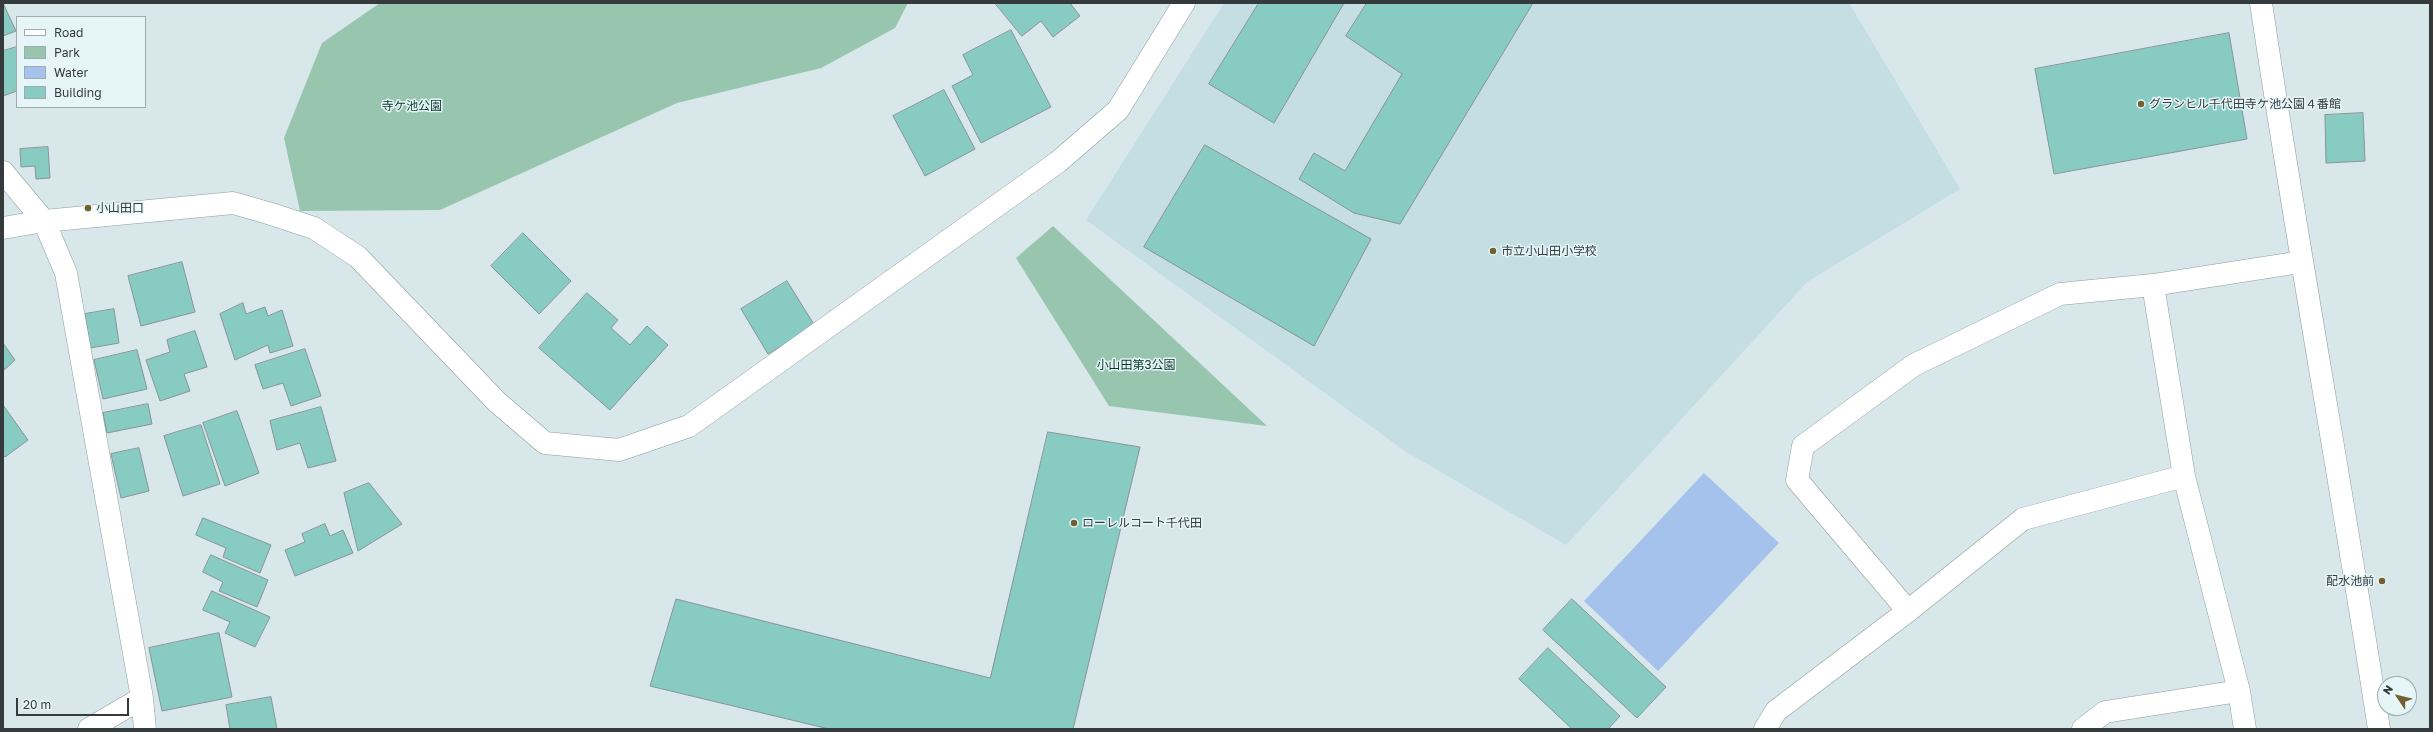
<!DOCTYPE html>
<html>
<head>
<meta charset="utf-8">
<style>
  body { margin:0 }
  #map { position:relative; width:2433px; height:732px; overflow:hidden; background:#d7e7ea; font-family:"Golos Text",sans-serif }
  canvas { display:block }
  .frame { position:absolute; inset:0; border:4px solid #353b3d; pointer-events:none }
  .legend { position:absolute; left:16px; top:16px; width:130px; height:92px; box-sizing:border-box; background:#e5f5f8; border:1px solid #9fabad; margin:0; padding:5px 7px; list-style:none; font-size:12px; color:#353b3d }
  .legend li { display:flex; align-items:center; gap:8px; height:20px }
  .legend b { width:20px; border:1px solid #9fabad }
  .north { position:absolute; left:2377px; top:676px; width:40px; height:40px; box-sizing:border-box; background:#e5f5f8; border:1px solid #9fabad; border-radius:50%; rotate:305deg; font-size:11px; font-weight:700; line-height:16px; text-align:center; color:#353b3d }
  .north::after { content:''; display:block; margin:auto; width:14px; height:18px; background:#72612f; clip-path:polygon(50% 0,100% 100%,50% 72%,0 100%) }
  .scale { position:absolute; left:16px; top:698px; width:113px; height:18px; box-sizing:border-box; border:2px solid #353b3d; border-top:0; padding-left:5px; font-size:12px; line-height:14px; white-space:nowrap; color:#353b3d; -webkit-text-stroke:3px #e5f5f8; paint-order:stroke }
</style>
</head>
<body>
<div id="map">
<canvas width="2433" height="732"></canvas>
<div class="frame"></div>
<ul class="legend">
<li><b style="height:5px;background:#fff"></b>Road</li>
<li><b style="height:11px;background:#97c5ae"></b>Park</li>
<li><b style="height:11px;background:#a5c2ed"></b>Water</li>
<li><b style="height:11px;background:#88cbc3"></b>Building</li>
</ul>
<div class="north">N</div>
<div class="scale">20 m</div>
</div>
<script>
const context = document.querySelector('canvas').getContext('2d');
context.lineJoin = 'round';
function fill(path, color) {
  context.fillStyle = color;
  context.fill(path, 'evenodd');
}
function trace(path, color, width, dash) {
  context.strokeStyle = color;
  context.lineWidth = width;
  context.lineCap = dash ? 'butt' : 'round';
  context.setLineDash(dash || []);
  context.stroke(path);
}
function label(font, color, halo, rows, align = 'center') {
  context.font = font + ' "Golos Text","Noto Sans JP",sans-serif';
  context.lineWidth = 3;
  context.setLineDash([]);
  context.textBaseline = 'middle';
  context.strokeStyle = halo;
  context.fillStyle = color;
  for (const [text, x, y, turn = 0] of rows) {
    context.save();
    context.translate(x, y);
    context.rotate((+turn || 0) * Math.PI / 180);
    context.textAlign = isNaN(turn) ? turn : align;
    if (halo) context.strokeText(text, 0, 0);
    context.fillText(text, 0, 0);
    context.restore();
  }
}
const built = new Path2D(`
  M1224,3H1849L1960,189L1807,282L1566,545L1405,451L1086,220Z`);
const green = new Path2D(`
  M380,3H908L895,28L821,68L677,103L440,210L300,211L284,138L322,43Z
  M1053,226L1267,426L1109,406L1016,258Z`);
const water = new Path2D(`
  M1704,473L1779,543L1658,671L1584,601Z`);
const building = new Path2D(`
  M3,3L16,31L3,36Z
  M995,3H1070L1080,16L1053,37L1041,21L1022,36Z
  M1259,3H1344L1274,123L1209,84Z
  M1367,3H1533L1400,224L1354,213L1299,179L1314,153L1345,171L1402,74L1346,36Z
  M1011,30L1051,107L981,143L952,86L973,75L963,55Z
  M2229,33L2247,139L2054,174L2035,69Z
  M17,47V91L3,96V51Z
  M944,90L975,149L925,176L893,116Z
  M2363,113L2365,161L2326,163L2325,115Z
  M1205,145L1371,239L1314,346L1144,247Z
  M48,147L50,178L36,179L35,166L21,167L20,149Z
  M523,233L571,281L539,314L491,266Z
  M182,262L195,312L141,326L128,276Z
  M787,281L815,326L768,354L741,309Z
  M587,293L618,320L611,328L630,345L647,326L668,345L610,410L539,348Z
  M243,303L246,314L265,307L268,316L282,310L293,346L270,353L268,345L235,360L220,314Z
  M114,309L119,343L90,348L85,314Z
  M195,331L207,367L184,374L190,391L160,401L146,360L170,352L167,340Z
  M3,343L15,360L3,371Z
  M305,349L321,396L291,406L283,383L263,389L255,365Z
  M137,350L147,389L103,399L94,360Z
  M148,404L152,424L107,433L103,413Z
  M3,405L28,440L5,457L3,455Z
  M321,407L336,461L308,468L300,443L277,450L270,421Z
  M237,411L259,473L225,486L203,423Z
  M201,425L220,484L183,496L164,436Z
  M1048,432L1140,447L1073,729H829L650,686L676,599L990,678Z
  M139,448L149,491L121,498L111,454Z
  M369,483L402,524L358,551L344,493Z
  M203,518L271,545L260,573L223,557L226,548L196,535Z
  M325,524L330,536L343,530L353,553L295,576L285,550L305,542L302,534Z
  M211,555L268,580L257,607L219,591L223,582L203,572Z
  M212,591L270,617L255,647L225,633L230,622L203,610Z
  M1572,599L1666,687L1637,718L1543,630Z
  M219,633L232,697L162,711L149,648Z
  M1548,648L1620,716L1608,729H1572L1519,679Z
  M271,697L277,729H230L226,705Z`);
const minor = new Path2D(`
  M2261,3C2297,246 2342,487 2379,729
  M3,172L44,221L66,273L142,698L145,729
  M3,228L44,221L233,203L268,213L314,228L358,257L497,402L545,443L619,450L689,426L1058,162L1118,110L1184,3
  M2153,285L2184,476L2239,691L2245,729
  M1908,611L1797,480L1803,446L1914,365L2060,294L2153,285L2301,262
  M89,729L142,698
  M1765,729L1776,711L1908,611L2023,519L2184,476
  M2083,729L2105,712L2239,691`);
const markers = [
  [2141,104,4,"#72612f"],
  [88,208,4,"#72612f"],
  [1493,251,4,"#72612f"],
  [1074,523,4,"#72612f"],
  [2382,581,4,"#72612f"]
];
const poiNames = [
  ["グランヒル千代田寺ケ池公園４番館",2149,104],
  ["小山田口",96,208],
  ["市立小山田小学校",1501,251],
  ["ローレルコート千代田",1082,523],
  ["配水池前",2374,581,"right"]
];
const parkNames = [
  ["寺ケ池公園",412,106],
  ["小山田第3公園",1136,365]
];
fill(built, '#c4dee2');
fill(green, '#97c5ae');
fill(water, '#a5c2ed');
fill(building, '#88cbc3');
trace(building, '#879593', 1);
trace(minor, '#8e9da0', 23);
trace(minor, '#fff', 22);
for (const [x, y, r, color] of markers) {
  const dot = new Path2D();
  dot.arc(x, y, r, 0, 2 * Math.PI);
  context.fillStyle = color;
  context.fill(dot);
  trace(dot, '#e5f5f8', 1.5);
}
label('12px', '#353b3d', '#e5f5f8', poiNames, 'left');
label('12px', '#0b3927', '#e5f5f8', parkNames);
</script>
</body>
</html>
